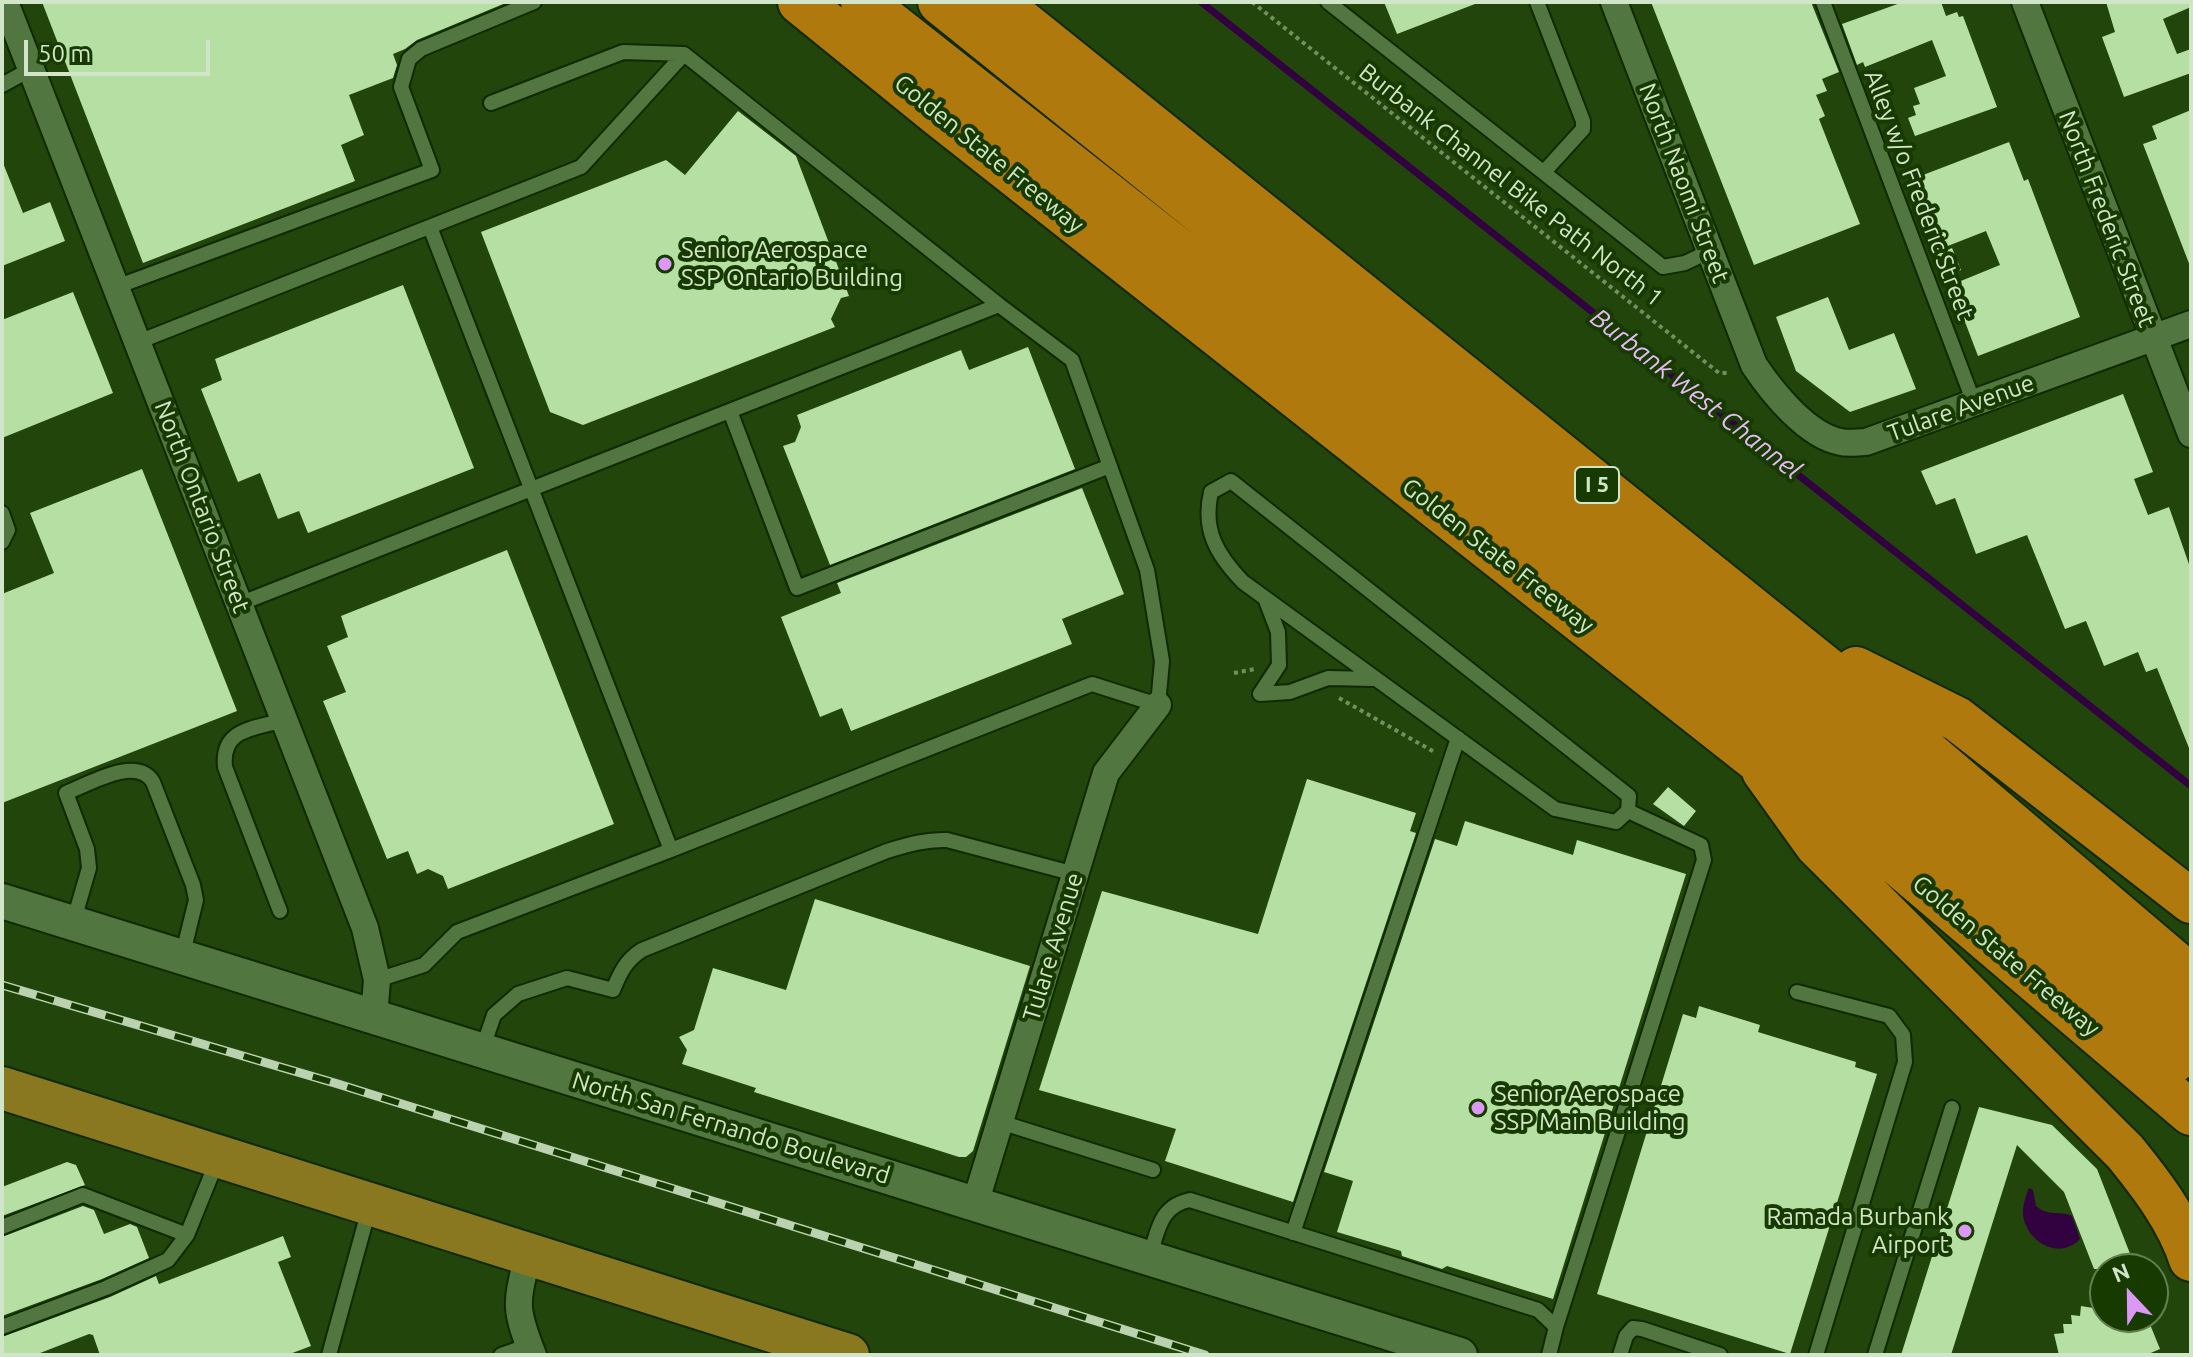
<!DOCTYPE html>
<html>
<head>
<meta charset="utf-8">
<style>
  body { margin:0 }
  #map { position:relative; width:2193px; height:1357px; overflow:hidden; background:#22450c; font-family:Ubuntu,sans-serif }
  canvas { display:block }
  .frame { position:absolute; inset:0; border:4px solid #d1e6c8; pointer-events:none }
  .north { position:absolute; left:2089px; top:1253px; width:80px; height:80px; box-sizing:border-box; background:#173a00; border:2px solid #617f50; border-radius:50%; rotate:338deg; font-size:22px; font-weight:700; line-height:32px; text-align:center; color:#d1e6c8 }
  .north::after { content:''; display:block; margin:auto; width:28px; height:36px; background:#db99f5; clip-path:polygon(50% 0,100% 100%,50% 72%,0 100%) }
  .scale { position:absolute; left:24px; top:40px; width:186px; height:36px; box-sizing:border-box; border:4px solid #d1e6c8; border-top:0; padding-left:10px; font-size:24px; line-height:28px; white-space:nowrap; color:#d1e6c8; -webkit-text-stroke:6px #173a00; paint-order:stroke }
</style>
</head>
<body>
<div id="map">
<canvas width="2193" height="1357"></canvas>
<div class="frame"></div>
<div class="north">N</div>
<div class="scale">50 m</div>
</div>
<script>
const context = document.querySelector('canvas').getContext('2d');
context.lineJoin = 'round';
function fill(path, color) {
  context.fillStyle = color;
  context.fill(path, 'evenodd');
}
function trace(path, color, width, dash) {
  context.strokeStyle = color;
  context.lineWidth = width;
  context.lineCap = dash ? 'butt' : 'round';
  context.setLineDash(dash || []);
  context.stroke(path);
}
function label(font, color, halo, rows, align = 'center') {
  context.font = font + ' Ubuntu,sans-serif';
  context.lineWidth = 8;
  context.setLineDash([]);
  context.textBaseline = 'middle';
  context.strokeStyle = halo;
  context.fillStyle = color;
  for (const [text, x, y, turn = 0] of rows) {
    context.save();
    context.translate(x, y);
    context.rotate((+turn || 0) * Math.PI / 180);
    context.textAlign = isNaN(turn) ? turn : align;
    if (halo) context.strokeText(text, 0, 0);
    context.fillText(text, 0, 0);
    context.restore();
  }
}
const water = new Path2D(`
  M2029,1188L2033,1190L2036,1206C2048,1217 2059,1210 2072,1216L2080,1239C2061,1259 2031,1245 2024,1220C2021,1210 2025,1197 2029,1188Z`);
const stream = new Path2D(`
  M1201,2L2191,786`);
const building = new Path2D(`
  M42,2H508L417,40L405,49L393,54L397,65L393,78L349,95L364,135L341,145L355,181L143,263Z
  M1384,2H1475V4L1397,34Z
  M1651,2H1811L1839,72L1822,79L1827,91L1816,95L1825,116L1819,119L1860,224L1754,265Z
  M1903,2H1941L1946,16L1957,12L1959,17L1963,16L1997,107L1915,136L1908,118L1916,115L1913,106L1920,104L1914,88L1946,76L1932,40L1865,67L1863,62L1857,65L1842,24Z
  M2106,2H2191V7L2163,19L2177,54L2191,49V73L2124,97L2102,37L2115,32Z
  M2191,110V265L2190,266L2143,144L2157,139L2152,126Z
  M738,111L796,156L849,296L841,298L831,319L835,327L583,425L550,412L481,232L666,160L685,175Z
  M2009,142L2024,181L2028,179L2080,317L1978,356L1951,285L2000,265L1986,231L1935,251L1910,180Z
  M3,163L23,213L50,202L65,241L2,266Z
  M1952,248L1961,270L1942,278L1934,256Z
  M403,285L474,468L308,533L299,511L278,519L260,473L238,482L201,389L222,380L215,359Z
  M73,292L113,393L2,438V320Z
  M1828,297L1849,350L1894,333L1916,389L1850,412L1796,371L1776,317Z
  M1028,347L1075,469L830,565L783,446L795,442L801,427L797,415L961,350L969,370Z
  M2123,394L2153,472L2134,479L2148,515L2169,507L2191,570V753L2157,668L2146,672L2138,652L2104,666L2086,621L2065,629L2027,535L1976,554L1955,498L1936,505L1921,471Z
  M142,469L237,711L2,803V594L54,573L30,513Z
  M1082,488L1124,594L1062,619L1072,644L851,731L842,708L820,717L781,617L841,593L837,583Z
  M507,550L614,824L448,889L443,876L428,869L417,874L408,851L387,859L323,701L346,692L327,646L348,637L341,616Z
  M1307,779L1416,813L1410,831L1416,833L1293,1202L1165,1161L1176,1129L1039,1090L1102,891L1258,934Z
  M1668,787L1696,811L1684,826L1653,804Z
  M1465,821L1573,855L1577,840L1686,874L1553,1299L1447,1266L1442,1269L1402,1256L1401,1251L1337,1232L1353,1181L1324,1172L1435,839L1457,846Z
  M815,899L1030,966L973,1151L966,1157H959L754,1092L756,1088L682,1064L687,1050L679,1037L694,1030L713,968L786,990Z
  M1699,1006L1760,1025L1758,1032L1856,1062L1855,1067L1877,1074L1790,1354L1597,1294L1683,1014L1696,1018Z
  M1979,1107L2052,1125L2097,1169L2136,1269H2094L2064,1192L2017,1145L1951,1355H1901Z
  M67,1162L76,1165L85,1185L2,1216V1187Z
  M83,1206L94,1210L104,1234L130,1224L137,1227L149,1258L102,1279L2,1316V1237Z
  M283,1236L291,1257L278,1262L311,1346L287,1355H100L93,1335L89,1334L35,1355H2V1337L110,1297L156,1276L159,1284Z
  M2081,1306L2105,1310V1317H2147L2160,1349L2146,1355H2059L2054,1334L2064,1333L2063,1324H2072L2071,1315L2080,1316Z`);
const path = new Path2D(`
  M1252,2L1719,373H1729
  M1234,673L1255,669
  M1339,698L1436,753`);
const service = new Path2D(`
  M1328,2L1663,267L1685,263L1710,251
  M1537,2L1583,121V129L1544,172
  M1823,2L1974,403
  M2,85L31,69
  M491,103L623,52L684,54
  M116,287L432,170L401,87L409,59L421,49L534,2
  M138,342L581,167L684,54L999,305L239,604
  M730,411L797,588L1110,466
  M1231,481L1629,796L1628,811L1616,822L1555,809L1243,582C1217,555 1202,530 1211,492Z
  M2,513L8,530L2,542
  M1260,694L1290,692L1328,678L1374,679
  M1260,694L1279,665L1278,632L1265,598
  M671,850L1092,684L1158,705L1162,661L1147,570L1072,360L999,305
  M280,911L225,767C221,728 254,729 284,720
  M73,923L89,868L87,849L66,793C89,784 137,755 153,782L193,885L196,900L182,957
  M377,980L424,965L457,932L671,850L430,227
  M1797,992L1889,1016L1903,1035L1905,1062L1816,1355
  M482,1050L494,1015L518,994L567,978L613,990C620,973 626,960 642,950L887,851C907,845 926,839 947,840L1075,874
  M1000,1122L1153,1170
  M2,1227L83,1195L187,1235
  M1293,1233L1458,738
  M1149,1258C1158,1232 1159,1206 1190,1200L1538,1310L1556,1327L1549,1355
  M2,1327L106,1288L168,1260L187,1235L217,1161
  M1556,1327L1704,860L1701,845L1628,811
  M329,1355L369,1209
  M501,1355L529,1345
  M1620,1355L1626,1336L1633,1328L1642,1329L1720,1355
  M1875,1355L1952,1108`);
const minor = new Path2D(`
  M5,2L365,928L377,980L374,1017
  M1614,2L1754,365C1772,392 1807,436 1841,442C1848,444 1858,442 1866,442L2191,324
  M2025,2L2191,434
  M975,1204L1106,773L1158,705
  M528,1255C516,1304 514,1307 533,1355`);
const tertiary = new Path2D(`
  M2,901L1460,1355`);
const primary = new Path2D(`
  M2,1088L848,1355`);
const motorway = new Path2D(`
  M800,2L938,114L1756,759L1816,794L2191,1113
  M863,2L1757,706L1868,797L2175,1060
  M940,2L1630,557L2191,1024
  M997,2L1875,708L2191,977
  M1856,669L1957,719L2191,901
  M1764,771L1817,845L2125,1152C2151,1184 2178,1219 2191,1259`);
const rail = new Path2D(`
  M2,985L338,1084L1205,1355`);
const markers = [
  [665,264,8,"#db99f5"],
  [1478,1108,8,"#db99f5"],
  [1965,1231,8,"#db99f5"]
];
const shields = [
  [1597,485,44]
];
const shieldNames = [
  ["I 5",1597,485]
];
const streetNames = [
  ["Golden State Freeway",989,154,39],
  ["North Naomi Street",1684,183,69],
  ["Burbank Channel Bike Path North 1",1511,185,38],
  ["Alley w/o Frederic Street",1919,195,69],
  ["North Frederic Street",2107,219,69],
  ["Tulare Avenue",1961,408,-20],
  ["North Ontario Street",202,507,69],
  ["Golden State Freeway",1498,556,38],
  ["Tulare Avenue",1053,947,-73],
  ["Golden State Freeway",2006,956,40],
  ["North San Fernando Boulevard",731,1128,17]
];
const poiNames = [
  ["Senior Aerospace",681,250],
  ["SSP Ontario Building",681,278],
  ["Senior Aerospace",1494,1094],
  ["SSP Main Building",1494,1122],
  ["Ramada Burbank",1949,1217,"right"],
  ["Airport",1949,1245,"right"]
];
const waterNames = [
  ["Burbank West Channel",1696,394,38]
];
fill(water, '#310140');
trace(stream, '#310140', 7);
fill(building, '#b6e0a3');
trace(service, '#0f2900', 18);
trace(minor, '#0f2900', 30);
trace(tertiary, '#0f2900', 38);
trace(primary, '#0f2900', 46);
trace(motorway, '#0f2900', 48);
trace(path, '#728f62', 4, [4, 4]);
trace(service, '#51763f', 14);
trace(minor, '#51763f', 26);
trace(tertiary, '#51763f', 34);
trace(primary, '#8a7821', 42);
trace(motorway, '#b0790d', 44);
trace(rail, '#bbd2b1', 9);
trace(rail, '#173a00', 6, [18]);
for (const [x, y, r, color] of markers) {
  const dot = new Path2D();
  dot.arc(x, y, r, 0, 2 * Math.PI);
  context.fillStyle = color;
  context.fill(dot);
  trace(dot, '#173a00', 3);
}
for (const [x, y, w] of shields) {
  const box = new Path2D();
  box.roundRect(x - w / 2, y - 18, w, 36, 6);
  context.fillStyle = '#173a00';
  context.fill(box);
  trace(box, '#d1e6c8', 2);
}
label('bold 22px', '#d1e6c8', null, shieldNames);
label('24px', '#d1e6c8', '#173a00', streetNames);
label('24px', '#d1e6c8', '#173a00', poiNames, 'left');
label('italic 26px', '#e8b9fb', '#173a00', waterNames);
</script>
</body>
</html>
